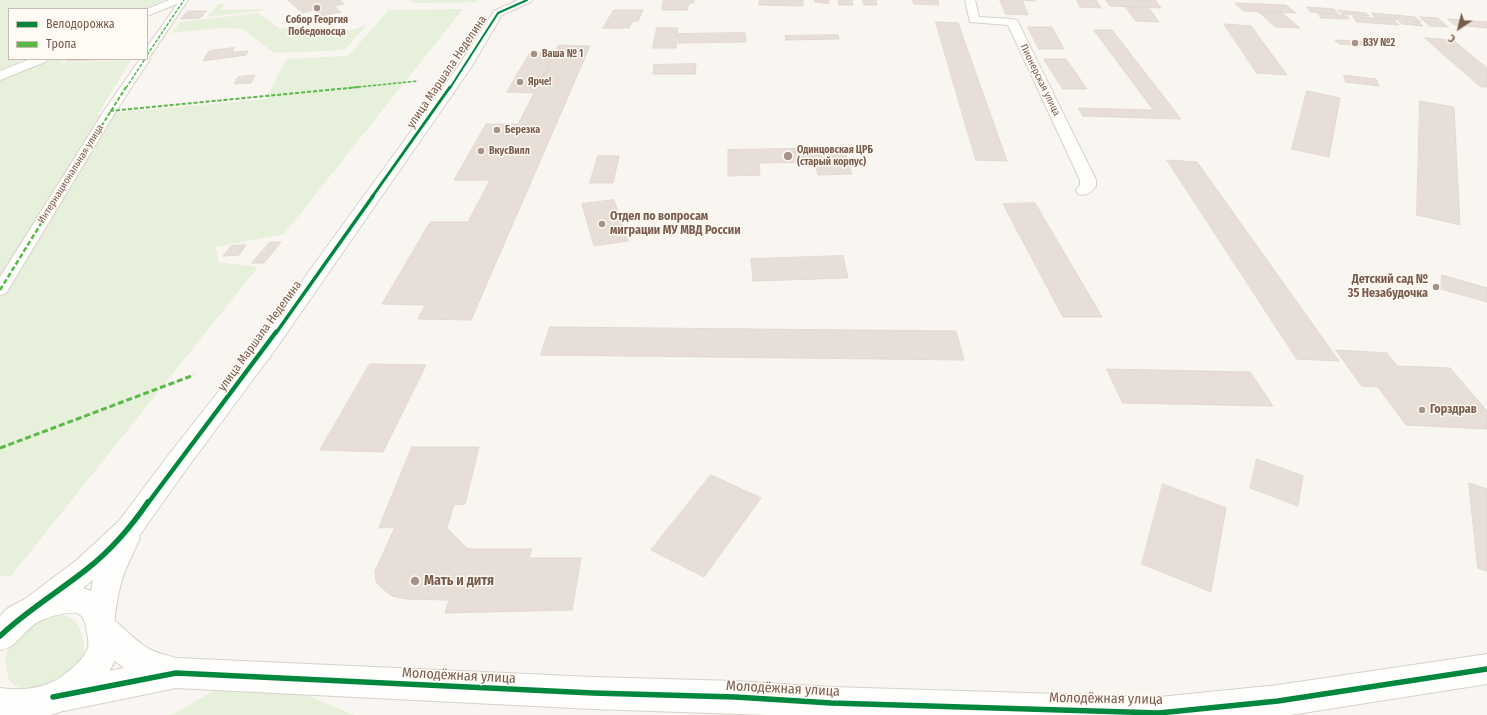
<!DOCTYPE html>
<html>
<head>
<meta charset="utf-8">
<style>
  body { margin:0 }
  #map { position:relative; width:1487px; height:715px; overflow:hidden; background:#f9f5f0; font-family:"Fira Sans Condensed",sans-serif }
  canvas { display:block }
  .legend { position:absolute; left:8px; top:8px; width:140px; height:52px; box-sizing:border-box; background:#fffaf3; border:1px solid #cabbb1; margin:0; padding:5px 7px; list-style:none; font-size:12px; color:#7a5c4d }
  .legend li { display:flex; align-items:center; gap:8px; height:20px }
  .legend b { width:20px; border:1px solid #cabbb1 }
  .north { position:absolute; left:1439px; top:8px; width:40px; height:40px; -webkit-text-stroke:3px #fffaf3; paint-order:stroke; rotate:215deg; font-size:11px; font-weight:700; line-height:16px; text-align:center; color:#7a5c4d }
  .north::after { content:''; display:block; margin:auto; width:14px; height:18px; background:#7a5c4d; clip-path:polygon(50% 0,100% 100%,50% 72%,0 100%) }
</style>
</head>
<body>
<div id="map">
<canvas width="1487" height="715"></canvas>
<ul class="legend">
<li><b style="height:5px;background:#00873e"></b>Велодорожка</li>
<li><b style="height:5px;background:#58b947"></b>Тропа</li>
</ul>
<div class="north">С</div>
</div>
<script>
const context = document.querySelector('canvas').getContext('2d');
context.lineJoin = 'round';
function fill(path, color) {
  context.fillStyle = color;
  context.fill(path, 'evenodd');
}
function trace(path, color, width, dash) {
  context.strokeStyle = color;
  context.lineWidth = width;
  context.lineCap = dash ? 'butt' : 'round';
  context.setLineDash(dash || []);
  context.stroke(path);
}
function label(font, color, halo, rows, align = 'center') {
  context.font = font + ' "Fira Sans Condensed",sans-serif';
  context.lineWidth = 3;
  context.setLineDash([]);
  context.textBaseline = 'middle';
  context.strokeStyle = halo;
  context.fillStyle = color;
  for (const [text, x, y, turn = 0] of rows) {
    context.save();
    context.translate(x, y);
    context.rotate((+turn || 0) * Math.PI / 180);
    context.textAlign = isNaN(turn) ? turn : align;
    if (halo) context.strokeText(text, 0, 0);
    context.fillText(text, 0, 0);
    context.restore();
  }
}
const green = new Path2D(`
  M0,0H164L143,9H9V59H25L0,70Z
  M409,0H476L479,2L415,3Z
  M218,4H225L220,10L263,9L260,11L207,17Z
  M463,9L284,234L216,247L218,262L258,267L11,576H0V81L51,59H65L60,63L131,60L98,114L266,99L286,59L348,56L389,10Z
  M258,13L280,29C287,28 295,24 302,26C307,28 311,31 317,32C334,34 351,31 367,25L344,50L274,53L243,29L222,28L171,33L180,22Z
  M62,615C72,617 78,622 81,632C83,640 86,648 83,656C78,671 45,690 30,691C22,691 15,686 9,680C7,672 5,663 6,655C11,633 43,617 62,615Z
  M249,671L354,715H171Z`);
const building = new Path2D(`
  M288,0H339L344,4L334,6L341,12L321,16L314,10L303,13Z
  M664,0H694V3H689L687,10H662Z
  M760,0H803V6L759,5Z
  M815,0H829V4L815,2Z
  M839,0H852L853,5H839Z
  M863,0H876L877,5H864Z
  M913,0H938L939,5L914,4Z
  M1000,0H1035V1L1022,0L1028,15L1006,14Z
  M1077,0H1096L1101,8L1080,7Z
  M1106,0H1155L1161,8L1110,6Z
  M1235,3L1286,5L1296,13L1244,11Z
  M1125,6L1148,7L1159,22L1136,21Z
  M1307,7L1334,9L1338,14L1311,12Z
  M614,10H643L638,21H633L629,28H603Z
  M1338,10L1366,13L1369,16L1342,14Z
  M188,11H207L200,18L181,19Z
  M1259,12L1282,13L1300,28L1276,27Z
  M1318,13L1347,16L1349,19L1321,18Z
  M1372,13L1415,17L1421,22L1375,17Z
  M1353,16L1394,20L1399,25L1357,22Z
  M1420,17L1438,18L1448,27L1430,26Z
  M1448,19L1487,22V28L1455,25Z
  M1399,21L1420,23L1423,26L1402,24Z
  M936,22L958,23L1007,161L976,160Z
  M1224,24L1251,26L1287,75L1257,73Z
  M1028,27H1052L1064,49H1039Z
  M657,28H678L676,48H653Z
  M1094,30H1112L1181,119L1083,116L1078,108L1153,110Z
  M745,33L746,42L678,43V34Z
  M838,35L839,39L786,40L785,36Z
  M1425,38L1453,40L1487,68V87H1481Z
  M1335,40L1371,42L1376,46L1340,44Z
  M559,45L590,46L471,320L418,319L425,305L382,304L430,222H468L490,180H454L486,124H518Z
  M234,48L232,52L248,51L246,55L203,61L208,52L213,50Z
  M530,53H555L535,93L507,92Z
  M69,59H121L66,61Z
  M1044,59H1066L1087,89H1063Z
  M696,64L695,74H653L654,65Z
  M255,75L251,83L234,84L238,77Z
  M1344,75L1376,79L1379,86L1346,82Z
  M1307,91L1340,98L1329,157L1292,149Z
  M1420,101L1454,107L1460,225L1417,215Z
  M844,148L852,174L818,175L815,162L759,163L760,175L728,176V150Z
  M598,156H619L613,183H590Z
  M1167,160L1197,162L1339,361L1297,359Z
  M614,200L628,241L594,246L582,204Z
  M1035,203L1102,317H1063L1003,204Z
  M270,242H281L264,263H252Z
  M246,245L239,255L223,256L231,246Z
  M843,256L848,278L753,281L751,259Z
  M1442,275L1487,288V302L1441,289Z
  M550,327L956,331L964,360L541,355Z
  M1336,350L1387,353L1397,366L1450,368L1487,411V429L1406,425L1378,387L1362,386Z
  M370,364L426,365L383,452L320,450Z
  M1107,369L1250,372L1273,406L1123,403Z
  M412,447H479L465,504L454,505L447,528L468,549H532L529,558H581L572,610L445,613L449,600L406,599L392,596L383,589L376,582L375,571L395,527L379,528Z
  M1257,459L1303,476L1298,506L1250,488Z
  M711,475L761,498L704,577L651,550Z
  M1469,483L1487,489V571L1478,568Z
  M1163,484L1226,508L1211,592L1142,564Z`);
const pedestrian = new Path2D(`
  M180,0H188L149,58L150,59L116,111L8,290L6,293L0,295V277L104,111L140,59H147V47Z`);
const minor = new Path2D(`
  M169,0H183L182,2L147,16V9Z
  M965,0H975L979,17L1012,19L1016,20L1018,22L1096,180V186C1091,193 1087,196 1078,194L1076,190L1080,185V180L1008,25L970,22Z
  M30,59H47L45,62L0,80V71Z
  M101,613C119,620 130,637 146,647C154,653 167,655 176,658L593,677L735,681L831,687L1159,697L1278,685L1487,654V684L1290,715H769L593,709L176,688L64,711L53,706L48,695L53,684L64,679L124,668C109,656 94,645 86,627L90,617Z`);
const tertiary = new Path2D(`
  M518,0H532L531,2L502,15L470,69L275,350L185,471L139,536L140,538C134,552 125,568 121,583C119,591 114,615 115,622C116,630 120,637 119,646C116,675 77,711 49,715C33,715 16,715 0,715V688C15,690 30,690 45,685C59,681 83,662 88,648C89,643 88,637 87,633C86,626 85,617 79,614C73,610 51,616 44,619C30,624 23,637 11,646C8,648 4,649 0,650V616L8,608L25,599L78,559L119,521L167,457L259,340L457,68L494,11ZM93,580L91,591L83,588Z`);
const quietFar3 = new Path2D(`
  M147,55L184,0
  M126,88L145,59
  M348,88L418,81`);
const quietFar2 = new Path2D(`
  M110,111L359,87
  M57,197L126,87`);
const quietFar1 = new Path2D(`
  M0,290L58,196`);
const quiet = new Path2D(`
  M0,448L194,375`);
const cyclewayFar4 = new Path2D(`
  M450,88L498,13L527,0`);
const cyclewayFar3 = new Path2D(`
  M372,197L450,87`);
const cyclewayFar2 = new Path2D(`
  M276,333L373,196`);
const cyclewayFar1 = new Path2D(`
  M148,503L276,332`);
const cycleway = new Path2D(`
  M0,636C26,611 58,592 87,569C111,550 131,527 148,502
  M53,697L176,673L593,693L735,697L831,703L1159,713L1278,701L1487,669`);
const markers = [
  [317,8,4,"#a69286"],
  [1355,43,4,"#a69286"],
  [534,54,4,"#a69286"],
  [520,82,4,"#a69286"],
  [497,130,4,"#a69286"],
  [481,151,4,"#a69286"],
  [788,156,5,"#a69286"],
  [602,224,4,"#a69286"],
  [1436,287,4,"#a69286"],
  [1422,410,4,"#a69286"],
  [415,581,5,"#a69286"]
];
const farPoinames = [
  ["Собор Георгия",317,20,"center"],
  ["Победоносца",317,32,"center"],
  ["ВЗУ №2",1363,43],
  ["Ваша № 1",542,54],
  ["Ярче!",528,82],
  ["Березка",505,130],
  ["Одинцовская ЦРБ",797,150],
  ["(старый корпус)",797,162],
  ["ВкусВилл",489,151]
];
const farStreetnames = [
  ["Пионерская улица",1040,80,64],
  ["Интернациональная улица",71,174,-58]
];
const streetNames = [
  ["улица Маршала Неделина",447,72,-56],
  ["улица Маршала Неделина",260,336,-54]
];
const poiNames = [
  ["Отдел по вопросам",610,217],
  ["миграции МУ МВД России",610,231],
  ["Детский сад №",1428,280,"right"],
  ["35 Незабудочка",1428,294,"right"],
  ["Горздрав",1430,410]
];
const nearPoinames = [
  ["Мать и дитя",424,581]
];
const nearStreetnames = [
  ["Молодёжная улица",459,676,3],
  ["Молодёжная улица",783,689,3],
  ["Молодёжная улица",1106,699,1]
];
fill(green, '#e7f0db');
fill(building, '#e6ded7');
trace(building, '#e2d8d2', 1);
trace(pedestrian, '#d7d1cb', 2);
trace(minor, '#d7d1cb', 2);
trace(tertiary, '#d7d1cb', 2);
fill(pedestrian, '#fefefd');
fill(minor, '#fefefd');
fill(tertiary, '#fefefd');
trace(quietFar3, '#58b947', 1.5, [3.5, 1.5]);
trace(quietFar2, '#58b947', 2, [4, 2]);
trace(quietFar1, '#58b947', 2.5, [5, 2.5]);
trace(quiet, '#58b947', 3, [6, 3]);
trace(cyclewayFar4, '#00873e', 2);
trace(cyclewayFar3, '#00873e', 3);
trace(cyclewayFar2, '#00873e', 3.5);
trace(cyclewayFar1, '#00873e', 4.5);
trace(cycleway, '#00873e', 5.5);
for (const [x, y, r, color] of markers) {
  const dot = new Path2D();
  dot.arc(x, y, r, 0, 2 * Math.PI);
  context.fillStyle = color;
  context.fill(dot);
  trace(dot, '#fffaf3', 1.5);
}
label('bold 10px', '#7a5c4d', '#fffaf3', farPoinames, 'left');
label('10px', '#7a5c4d', '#fffaf3', farStreetnames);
label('12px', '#7a5c4d', '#fffaf3', streetNames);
label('bold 12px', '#7a5c4d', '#fffaf3', poiNames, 'left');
label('bold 14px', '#7a5c4d', '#fffaf3', nearPoinames, 'left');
label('14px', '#7a5c4d', '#fffaf3', nearStreetnames);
</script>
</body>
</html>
